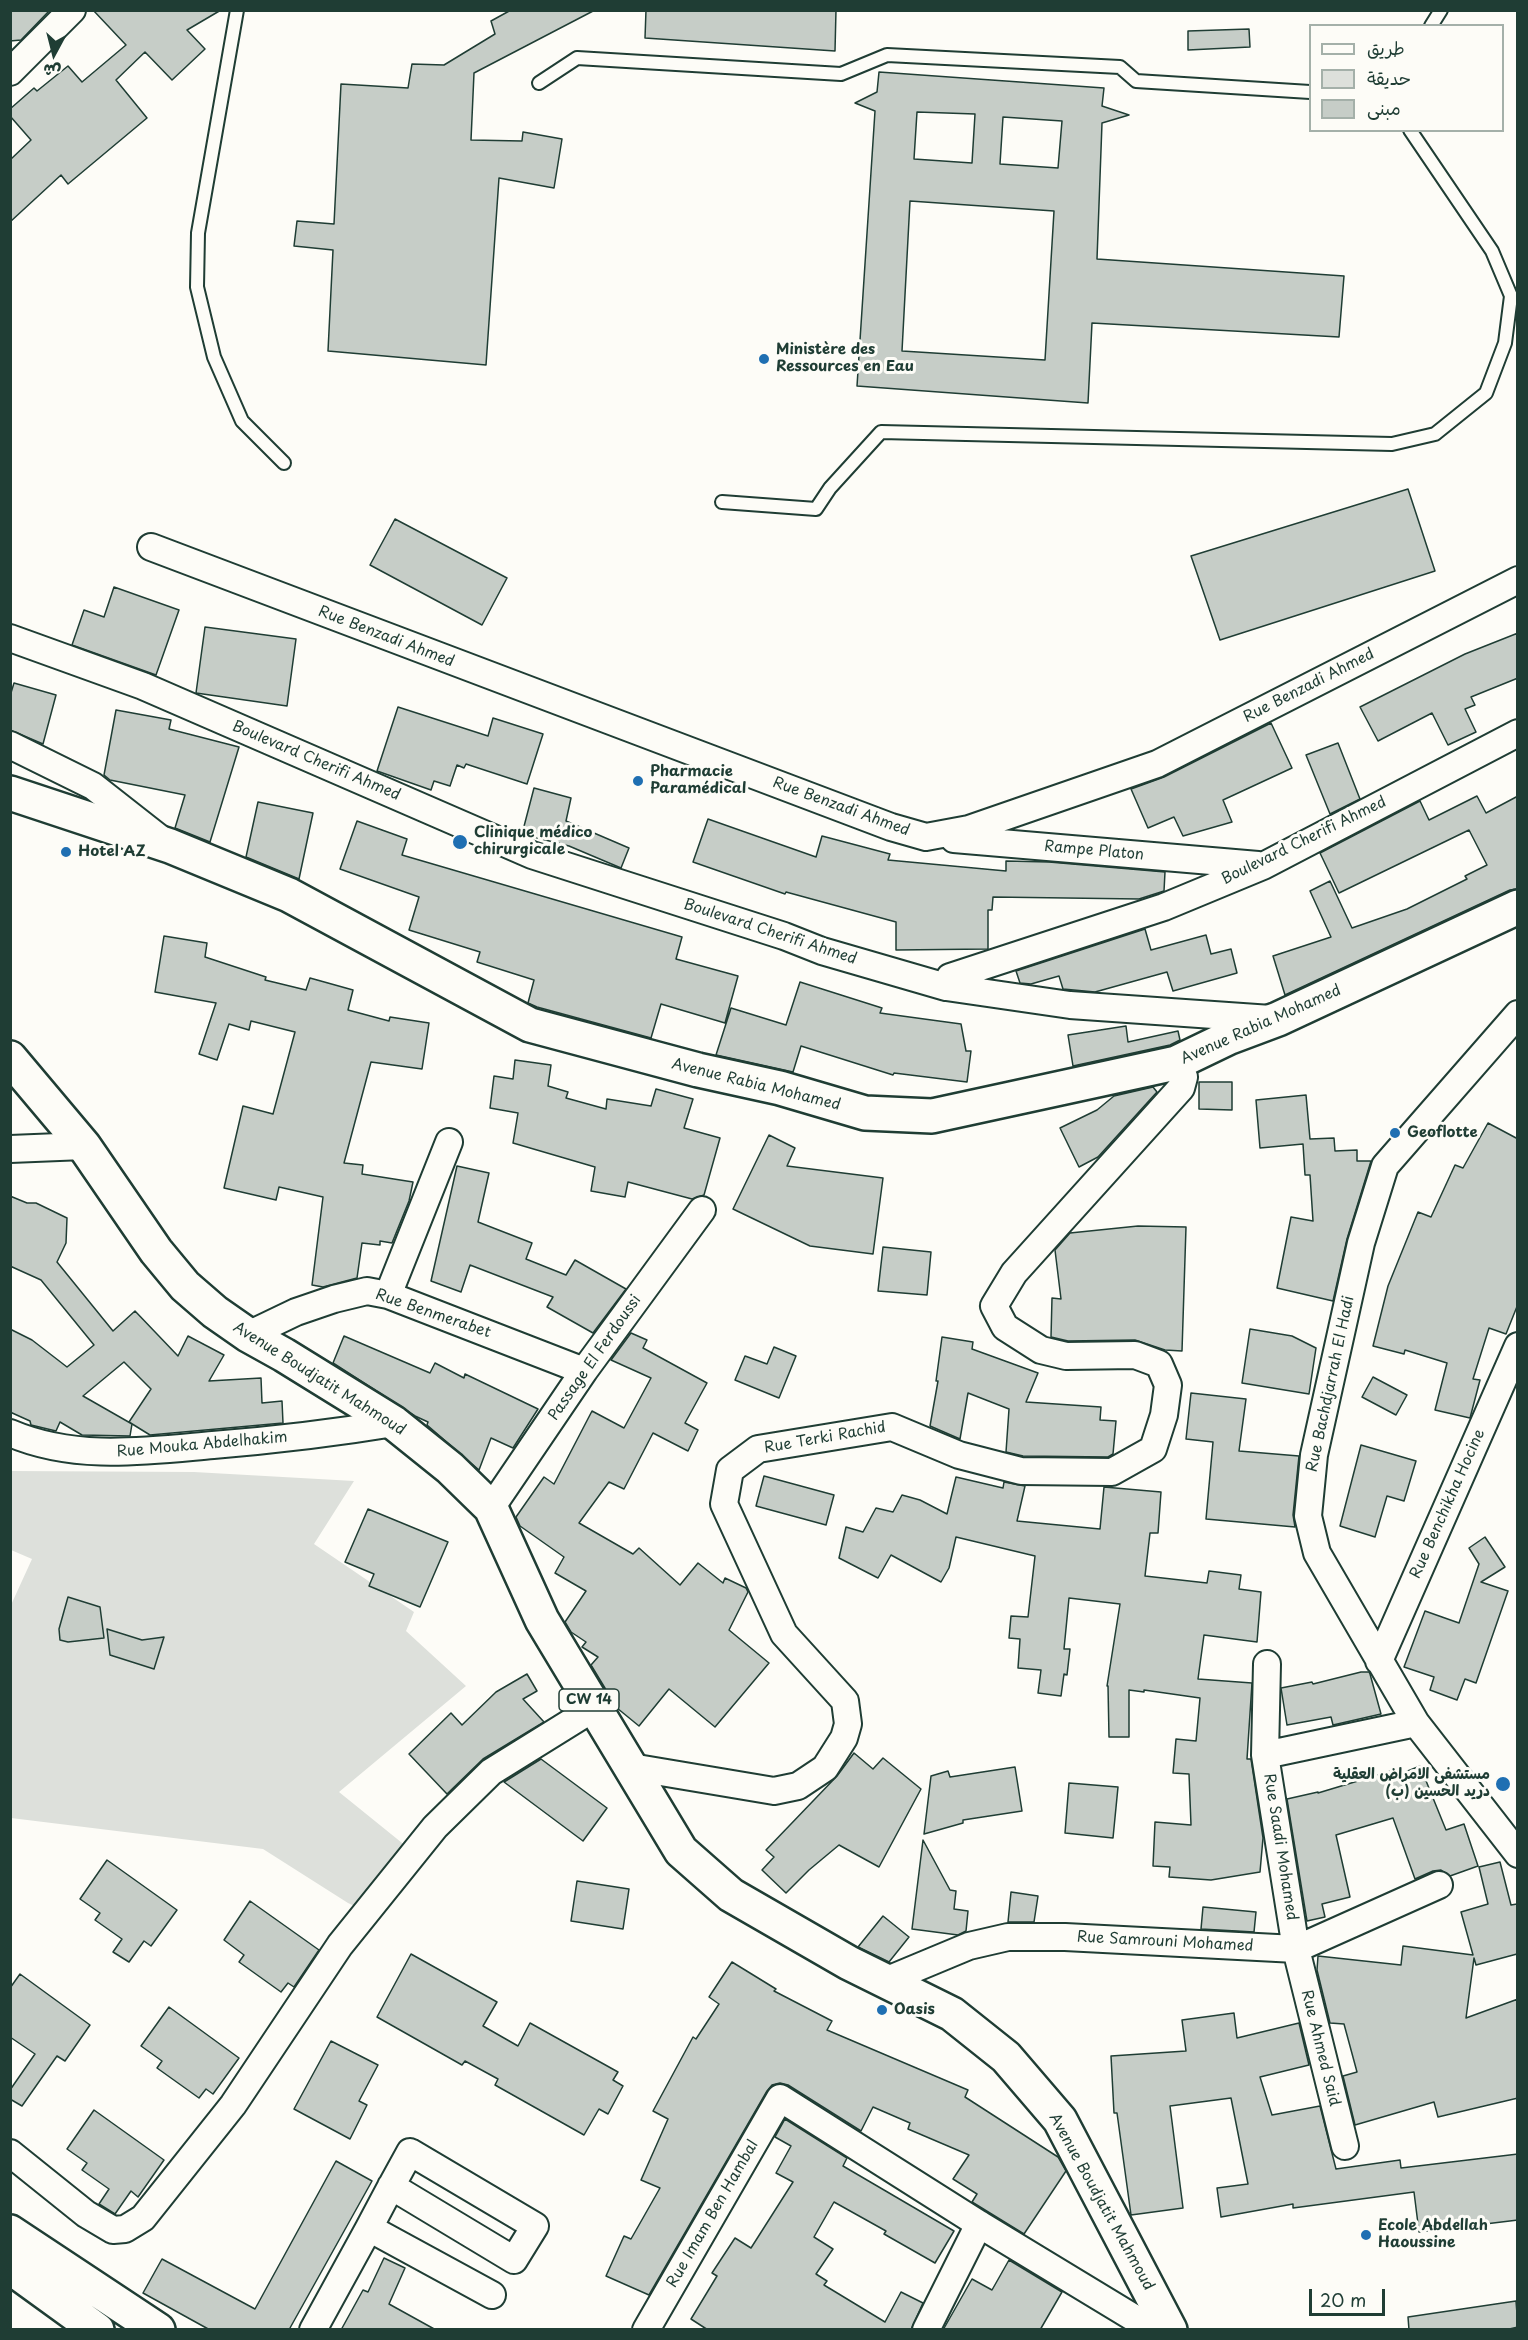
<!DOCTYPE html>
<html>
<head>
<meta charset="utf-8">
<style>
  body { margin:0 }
  #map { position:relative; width:1528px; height:2340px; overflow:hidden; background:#fdfcf7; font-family:"Playpen Sans","Playpen Sans Arabic",sans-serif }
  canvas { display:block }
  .frame { position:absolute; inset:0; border:12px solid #1f3d34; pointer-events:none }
  .legend { position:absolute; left:1309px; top:24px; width:195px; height:108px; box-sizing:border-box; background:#fdfcf7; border:2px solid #a4b0a9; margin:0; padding:8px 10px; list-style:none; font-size:18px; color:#1f3d34 }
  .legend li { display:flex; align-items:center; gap:12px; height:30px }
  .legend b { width:30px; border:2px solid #a4b0a9 }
  .north { position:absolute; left:24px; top:24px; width:60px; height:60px; -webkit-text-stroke:4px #fdfcf7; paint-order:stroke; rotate:187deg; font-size:16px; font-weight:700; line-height:24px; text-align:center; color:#1f3d34 }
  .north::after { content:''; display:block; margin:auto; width:21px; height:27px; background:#1f3d34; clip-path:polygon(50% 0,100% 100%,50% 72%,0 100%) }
  .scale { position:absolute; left:1309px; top:2289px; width:76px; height:27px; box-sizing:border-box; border:3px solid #1f3d34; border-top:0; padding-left:8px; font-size:18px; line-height:21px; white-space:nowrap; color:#1f3d34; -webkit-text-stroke:4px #fdfcf7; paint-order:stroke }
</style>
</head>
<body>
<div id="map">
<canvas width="1528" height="2340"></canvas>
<div class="frame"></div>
<ul class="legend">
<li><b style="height:8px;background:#fdfcf7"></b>طريق</li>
<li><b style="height:16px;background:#dde0db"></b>حديقة</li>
<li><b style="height:16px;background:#c6cdc7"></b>مبنى</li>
</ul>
<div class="north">ش</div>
<div class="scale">20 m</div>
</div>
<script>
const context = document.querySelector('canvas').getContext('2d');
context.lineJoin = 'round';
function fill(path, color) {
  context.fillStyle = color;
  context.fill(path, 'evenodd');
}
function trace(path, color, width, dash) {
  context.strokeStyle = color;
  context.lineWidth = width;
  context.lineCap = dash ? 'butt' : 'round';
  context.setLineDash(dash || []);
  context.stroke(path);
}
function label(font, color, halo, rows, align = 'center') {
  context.font = font + ' "Playpen Sans","Playpen Sans Arabic",sans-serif';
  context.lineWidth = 6;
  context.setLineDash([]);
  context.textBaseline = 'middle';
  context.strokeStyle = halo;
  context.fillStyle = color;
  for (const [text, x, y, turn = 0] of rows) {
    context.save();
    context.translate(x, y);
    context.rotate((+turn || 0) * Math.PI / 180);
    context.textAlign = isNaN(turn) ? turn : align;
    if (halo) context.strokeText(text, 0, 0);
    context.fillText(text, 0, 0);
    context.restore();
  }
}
const green = new Path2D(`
  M11,1471L194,1472L354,1481L314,1544L414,1612L406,1631L466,1686L339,1792L412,1851L365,1911L348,1903L263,1849L11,1818V1605L32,1559L11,1550Z`);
const building = new Path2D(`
  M10,10H50L21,40L10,41Z
  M93,10H221L187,30L205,49L172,80L145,52L116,80L147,118L68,184L61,175L10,222V160L31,140L10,116V109L34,88L37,91L68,66L82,82L126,45Z
  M511,10H595L474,73L471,140L522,141L523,132L562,139L554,188L499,178L486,365L328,351L333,250L294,246L297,221L334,224L341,84L408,88L412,64L444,65L495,34L491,21Z
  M646,10H836L835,51L645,38Z
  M1249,29L1250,47L1188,50V31Z
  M879,72L1104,88L1102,106L1129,115L1102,123L1097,259L1344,276L1339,337L1092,323L1088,403L857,386L875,111L855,103L877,92ZM917,112L975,114L972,163L914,159ZM1003,117L1062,121L1058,168L1000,164ZM910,201L1054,211L1045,360L902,351Z
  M1408,489L1435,571L1220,640L1191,556Z
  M395,519L507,578L482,625L370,565Z
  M114,587L179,610L156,675L72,645L84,610L104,617Z
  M205,627L296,639L287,706L196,693Z
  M1518,633V678L1471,697L1475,705L1465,709L1476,732L1448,745L1432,713L1378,741L1360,707L1465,654Z
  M14,683L56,695L43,744L10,730V696Z
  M398,707L488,736L493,718L543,734L527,784L466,764L464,768L457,765L450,786L434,781L431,790L377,771Z
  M116,710L171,720L169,729L239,747L210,842L175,828L185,795L110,780L104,775Z
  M1271,723L1292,768L1223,800L1232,822L1183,836L1174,817L1148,828L1131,789L1164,777Z
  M1338,743L1360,799L1330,814L1306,755Z
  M534,788L571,798L566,821L629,848L621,868L569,846L522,834Z
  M1477,796L1486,813L1518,796V889L1510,890L1285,995L1273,956L1331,937L1310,891L1330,881L1352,928L1407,909L1467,879L1465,876L1487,865L1469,830L1339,893L1320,853L1420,801L1429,820Z
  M258,802L313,813L299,879L246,857Z
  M708,819L816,857L822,836L890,854L888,860L1006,871V861L1049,862L1165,872L1164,891L1139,899L993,897L992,910H988V949L896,950V922L786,892L785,894L693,862Z
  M357,821L407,839L402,855L682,937L676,959L738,976L725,1023L661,1004L651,1038L537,1007L528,1003L534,980L477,962L480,952L409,930L419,897L340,869Z
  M1145,929L1151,950L1206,935L1211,954L1231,949L1237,973L1173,991L1167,972L1095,992L1063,989L1059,976L1031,984L1020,983L1016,971Z
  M164,936L207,943L205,957L266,977L265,980L306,990L310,978L353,990L348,1010L389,1021L390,1017L429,1023L422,1069L371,1062L344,1163L363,1165L362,1174L413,1182L409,1201L392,1243L380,1241V1245L362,1243L357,1278L323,1287L312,1285L323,1197L279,1187L276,1200L224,1188L243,1106L273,1114L295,1032L251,1021L249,1030L229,1024L217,1060L199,1054L216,1003L155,992Z
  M800,982L882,1008L880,1013L961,1024L966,1051H971L967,1082L894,1073L893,1075L801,1046L793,1072L716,1055L731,1008L786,1025Z
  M1126,1026L1128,1042L1178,1031L1180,1040L1170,1045L1073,1066L1068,1035Z
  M515,1060L551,1065L548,1086L568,1092L566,1098L606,1109L607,1099L651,1106L656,1089L693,1099L684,1128L720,1138L704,1195L692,1199L628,1182L625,1197L591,1191L595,1167L513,1143L518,1113L490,1108L494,1076L513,1079Z
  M1199,1082H1232V1110L1199,1109Z
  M1153,1087L1157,1092L1098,1157L1079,1167L1060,1128L1097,1110L1114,1096Z
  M1306,1095L1310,1139L1334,1138L1335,1151L1357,1150V1161H1371L1347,1239L1333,1301L1277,1288L1291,1217L1313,1221L1310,1175H1305L1303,1144L1260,1148L1256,1100Z
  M1488,1123L1518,1139V1304L1506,1334L1489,1328L1473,1379L1480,1380L1470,1418L1435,1410L1447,1363L1405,1350L1404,1354L1373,1346L1388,1286L1418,1212L1431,1217L1455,1165L1463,1168Z
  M769,1135L795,1148L787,1166L883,1178L873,1254L810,1246L733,1209Z
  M457,1166L489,1173L478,1222L532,1243L526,1259L566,1275L575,1260L626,1289L593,1333L547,1307L553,1297L470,1265L461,1292L431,1281Z
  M10,1196L27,1203H36L67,1218L66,1243L57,1262L113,1331L135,1311L178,1356L188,1336L224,1355L209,1381L261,1378L262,1403L282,1401L283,1423L150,1435L129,1422L151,1389L124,1362L83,1396L132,1424L130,1436L82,1435L60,1422L56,1431L31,1425L30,1421L10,1412V1329L32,1340L67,1367L94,1345L41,1280L10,1266Z
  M1138,1226L1186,1227L1182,1351L1165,1350L1135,1340L1068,1341L1051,1337L1052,1298L1061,1299L1055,1250L1070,1233Z
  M883,1247L931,1252L927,1295L878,1291Z
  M1250,1329L1292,1336L1316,1348L1309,1394L1242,1383Z
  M631,1333L647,1340L643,1348L707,1383L685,1423L698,1430L688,1451L653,1433L624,1489L609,1482L579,1523L633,1554L639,1548L680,1585L698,1563L723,1583L725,1578L746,1588L748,1592L729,1630L769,1663L715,1727L669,1689L639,1726L617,1708L591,1665L598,1657L582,1647L586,1642L571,1632L565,1622L586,1591L555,1573L564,1557L520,1526L516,1517L544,1477L554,1484L592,1411L624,1428L651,1378L611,1360Z
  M344,1336L430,1373L435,1363L464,1378L465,1374L538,1409L513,1448L491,1438L479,1470L427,1425L428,1422L415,1416L333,1363Z
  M942,1337L973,1342L972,1349L1038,1373L1026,1402L1101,1407L1100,1420L1116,1421L1113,1454L1108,1457L1023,1456L1006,1452L1009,1409L968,1393L960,1439L930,1426L938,1381H936Z
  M774,1347L796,1356L779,1398L735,1380L745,1356L767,1364Z
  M1373,1377L1407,1395L1396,1415L1362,1397Z
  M1191,1393L1246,1399L1239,1451L1299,1456L1293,1515L1295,1527L1206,1519L1213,1442L1186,1439Z
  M1361,1445L1416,1461L1404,1501L1387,1496L1375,1537L1340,1526Z
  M764,1476L834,1495L826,1525L756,1506Z
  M956,1477L1003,1488L1004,1482L1025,1486L1017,1521L1100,1529L1104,1487L1161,1492L1158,1533H1150L1145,1576L1207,1583L1209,1571L1241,1575L1239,1589L1261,1592L1257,1642L1204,1635L1198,1679L1252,1683L1247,1759H1251L1263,1838L1260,1872L1211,1880L1169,1877L1170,1867L1153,1866L1155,1822L1191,1825L1189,1774L1173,1773L1176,1739L1196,1741L1200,1698L1144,1690V1692L1129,1690V1737H1109L1108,1686H1107L1120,1604L1069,1598L1064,1649H1070L1067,1675L1064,1674L1061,1696L1038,1693L1041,1670L1018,1668L1020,1639L1009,1638L1011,1616L1028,1617L1035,1556L956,1537L949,1568L941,1582L891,1555L878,1578L839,1558L846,1527L863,1532L876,1508L893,1512L902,1495L920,1500L947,1514Z
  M368,1509L448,1542L420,1607L369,1586L374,1574L345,1562Z
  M1485,1537L1505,1567L1481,1582L1508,1591L1476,1683L1465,1679L1457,1700L1430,1690L1434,1677L1404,1667L1425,1611L1459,1623L1479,1564L1469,1548Z
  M68,1597L100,1607L104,1638L68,1642L60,1640L59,1629Z
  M107,1629L142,1640L164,1637L154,1669L110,1655Z
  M1361,1672H1369L1370,1674L1381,1714L1333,1725L1331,1717L1287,1725L1281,1688L1312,1682L1313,1684Z
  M527,1674L537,1691L523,1699L544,1722L483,1759L447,1794L409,1754L451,1713L462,1725L496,1692Z
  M854,1753L873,1769L883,1758L921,1789L879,1867L839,1845L809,1870L786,1893L762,1870L774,1857L766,1850L837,1776Z
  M541,1759L607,1808L583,1841L504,1782Z
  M1420,1766L1446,1830L1464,1824L1478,1866L1450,1876L1441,1870L1433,1871L1415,1879L1393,1818L1336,1835L1350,1897L1322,1904L1325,1917L1307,1921L1287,1799L1318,1792V1793L1391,1771L1393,1777Z
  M1015,1767L1022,1811L963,1820V1823L924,1834L931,1776L948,1771L950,1777Z
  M1069,1783L1118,1787L1113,1838L1065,1833Z
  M923,1840L950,1890L956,1891L954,1909L968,1911L966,1931L958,1935L912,1929Z
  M107,1860L177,1910L151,1946L144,1941L129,1962L113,1952L122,1939L95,1920L100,1913L80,1899Z
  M1500,1862L1511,1905L1517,1904V1954L1476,1965L1474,1958L1466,2018L1518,1999V2098L1438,2117L1434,2102L1355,2125L1343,2076L1357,2072L1344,2024L1330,2023L1317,1970L1318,1956L1401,1965L1403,1946L1473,1955L1461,1912L1488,1904L1479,1867Z
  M577,1881L629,1889L623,1929L571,1921Z
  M1011,1892L1038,1896L1034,1922H1008Z
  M250,1901L319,1950L294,1987L288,1983L281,1992L239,1962L244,1955L224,1940Z
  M1203,1907L1256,1912L1254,1932L1201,1929Z
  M883,1916L909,1937L889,1962L858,1947Z
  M411,1954L497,2002L483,2026L518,2046L530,2023L618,2072L613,2080L623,2086L608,2114L599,2109L584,2135L495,2085L498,2079L465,2061L462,2065L377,2017Z
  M732,1962L776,1989L774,1991L832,2021L827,2030L968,2090L965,2097L1058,2157L1066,2171L1024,2234L972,2202L977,2194L953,2179L969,2155L908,2129L910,2123L873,2107L861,2131L788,2085L780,2083L772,2085L767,2091L649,2295L606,2276L624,2236L631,2239L660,2188L641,2180L668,2119L653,2111L693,2037L696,2039L719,2004L709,1997Z
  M20,1974L90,2025L65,2061L57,2056L22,2106L10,2099V2090L35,2054L10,2037V1988Z
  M169,2007L239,2058L213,2094L206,2089L199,2098L157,2068L162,2061L141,2046Z
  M1234,2013L1237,2038L1299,2023L1309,2065L1260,2077L1272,2115L1320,2106L1336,2169L1400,2160L1401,2168L1518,2154V2220L1419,2232L1414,2192L1293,2208V2204L1221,2217L1217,2188L1248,2184L1231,2098L1170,2106L1183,2208L1131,2215L1117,2113H1114L1111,2056L1186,2051L1182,2020Z
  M331,2041L378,2065L359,2101L367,2105L350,2139L294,2109Z
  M94,2110L164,2160L138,2197L131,2191L115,2214L99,2204L109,2189L82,2170L87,2163L67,2149Z
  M785,2119L847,2158L843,2166L954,2231L935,2263L884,2234L886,2231L834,2202L814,2237L833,2249L816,2274L827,2281L824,2285L885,2322L901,2292L923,2303L911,2330H708L691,2319L717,2276L712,2273L735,2238L751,2248L793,2182L776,2173L791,2146L775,2137Z
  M336,2161L372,2181L290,2328L292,2330H210L143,2293L162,2259L255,2309Z
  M384,2258L405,2268L389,2304L436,2330H341L363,2290L368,2292Z
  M1009,2260L1062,2292L1040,2330H943L972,2279L992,2290Z
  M1516,2301L1518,2327L1505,2330H1409L1408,2317Z`);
const lane = new Path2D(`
  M237,10L198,233L197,287L214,357L242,421L284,463
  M1431,26L1441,10
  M539,83L577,58L841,74L887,55L1120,67L1136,81L1310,92
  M722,502L816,509L830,488L881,432L1392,444L1435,434L1486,393L1505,343L1511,296L1492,251L1410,130`);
const street = new Path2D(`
  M10,72L72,10
  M151,547L891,827L926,837L969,829L1157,764L1518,580
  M10,638L143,686L532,855L784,936L822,951L946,987L950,977L1164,907L1263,866L1518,733
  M10,745L93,786L158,837
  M954,839L1258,865
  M946,987L1070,1005L1271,1019
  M1518,1014L1385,1166L1361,1243L1314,1455L1308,1516L1317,1553L1416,1723L1518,1854
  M10,1149L84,1146
  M388,1295L449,1142
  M248,1335L296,1312L334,1299L367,1291L388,1295L584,1371
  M10,1433C75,1461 145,1451 213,1445C274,1440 334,1433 394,1423
  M491,1508L584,1371L702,1210
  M1379,1661L1518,1346
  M1265,1755L1267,1664
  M631,1767L774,1791L798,1786L825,1768L844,1738L848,1724L845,1701L784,1634L724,1504L730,1470L758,1449L892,1427L959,1455L1021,1471L1112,1472L1153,1449L1164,1415L1168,1385L1159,1364L1135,1355L1066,1356L1041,1350L1005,1327L994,1306L1014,1273L1181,1088L1184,1077L1176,1063
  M885,1981L969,1946L1008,1937H1065L1296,1949L1439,1885
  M1345,2146L1296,1949L1265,1755L1416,1723
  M10,2153L86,2214L113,2230L125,2229L143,2218L233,2105L340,1945L435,1827L491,1772L594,1708
  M369,2228C382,2203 396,2177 410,2152L535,2226L514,2260L391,2186
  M313,2330L369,2228L492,2295
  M646,2330L780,2098L979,2224L1154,2330
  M926,2330L979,2224`);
const secondary = new Path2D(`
  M10,2232L158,2330
  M10,2267L97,2330`);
const primary = new Path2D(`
  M10,793L170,846L289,895L530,1025L698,1070L780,1088L865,1113L932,1116L1176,1063L1230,1037L1278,1019L1518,907
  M10,1058L84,1146L156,1251L185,1286L215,1312L248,1335L284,1355L394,1423L450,1468L491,1508L542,1620L681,1851L731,1895L849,1963L952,2014L1006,2057L1060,2120L1170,2330`);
const markers = [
  [764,359,6,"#1f6fb2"],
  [638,781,6,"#1f6fb2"],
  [460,842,8,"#1f6fb2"],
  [66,852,6,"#1f6fb2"],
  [1395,1133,6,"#1f6fb2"],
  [1503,1784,8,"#1f6fb2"],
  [882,2010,6,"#1f6fb2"],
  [1366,2235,6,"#1f6fb2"]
];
const shields = [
  [589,1700,60]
];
const shieldNames = [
  ["CW 14",589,1700]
];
const poiNames = [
  ["Ministère des",776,350],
  ["Ressources en Eau",776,367],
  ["Pharmacie",650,772],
  ["Paramédical",650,789],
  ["Clinique médico",474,833],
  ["chirurgicale",474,850],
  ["Hotel AZ",78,852],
  ["Geoflotte",1407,1133],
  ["مستشفى الامراض العقلية",1490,1775,"right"],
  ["دريد الحسين (ب)",1490,1792,"right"],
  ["Oasis",894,2010],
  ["Ecole Abdellah",1378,2226],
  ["Haoussine",1378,2243]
];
const streetNames = [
  ["Rue Benzadi Ahmed",386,637,21],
  ["Rue Benzadi Ahmed",1309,686,-27],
  ["Boulevard Cherifi Ahmed",316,761,23],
  ["Rue Benzadi Ahmed",841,807,20],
  ["Boulevard Cherifi Ahmed",1304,841,-26],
  ["Rampe Platon",1094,851,5],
  ["Boulevard Cherifi Ahmed",770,932,18],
  ["Avenue Rabia Mohamed",1261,1025,-24],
  ["Avenue Rabia Mohamed",756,1085,14],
  ["Rue Benmerabet",433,1314,19],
  ["Passage El Ferdoussi",595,1358,-55],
  ["Avenue Boudjatit Mahmoud",319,1379,32],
  ["Rue Bachdjarrah El Hadi",1331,1384,-78],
  ["Rue Terki Rachid",825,1438,-10],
  ["Rue Mouka Abdelhakim",202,1445,-5],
  ["Rue Benchikha Hocine",1448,1504,-66],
  ["Rue Saadi Mohamed",1280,1847,81],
  ["Rue Samrouni Mohamed",1165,1942,3],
  ["Rue Ahmed Said",1320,2048,76],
  ["Avenue Boudjatit Mahmoud",1101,2202,61],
  ["Rue Imam Ben Hambal",713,2214,-60]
];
fill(green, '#dde0db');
fill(building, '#c6cdc7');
trace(building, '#1f3d34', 1.5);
trace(lane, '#1f3d34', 16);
trace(street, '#1f3d34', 30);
trace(secondary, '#1f3d34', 38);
trace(primary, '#1f3d34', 38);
trace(lane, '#fdfcf7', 12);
trace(street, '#fdfcf7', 26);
trace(secondary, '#fdfcf7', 33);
trace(primary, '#fdfcf7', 33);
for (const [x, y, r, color] of markers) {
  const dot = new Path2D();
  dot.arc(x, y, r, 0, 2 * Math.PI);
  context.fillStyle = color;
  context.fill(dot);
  trace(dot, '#fdfcf7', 2);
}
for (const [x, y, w] of shields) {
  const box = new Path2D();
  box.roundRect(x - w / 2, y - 11, w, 22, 4.5);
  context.fillStyle = '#fdfcf7';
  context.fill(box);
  trace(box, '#1f3d34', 1.5);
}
label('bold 14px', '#1f3d34', null, shieldNames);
label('bold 15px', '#1f3d34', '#fdfcf7', poiNames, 'left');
label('15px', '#1f3d34', '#fdfcf7', streetNames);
</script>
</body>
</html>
